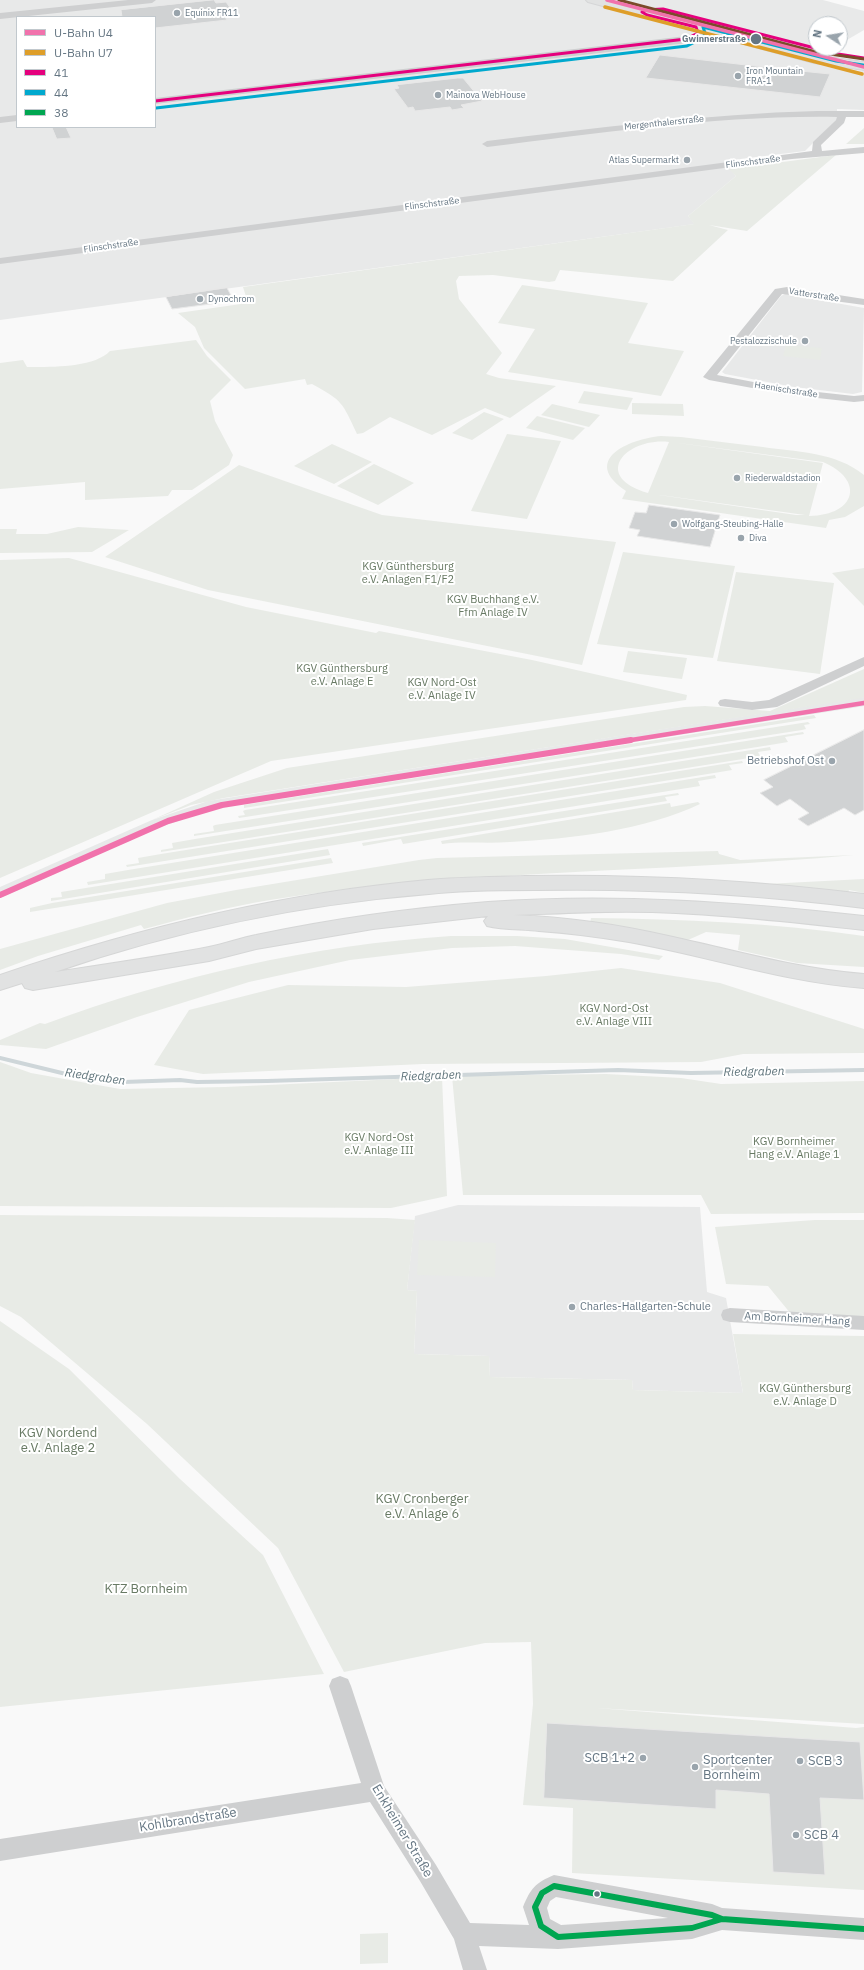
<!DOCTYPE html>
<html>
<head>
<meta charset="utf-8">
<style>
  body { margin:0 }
  #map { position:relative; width:864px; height:1970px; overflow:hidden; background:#f9f9f9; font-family:"IBM Plex Sans",sans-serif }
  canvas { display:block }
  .legend { position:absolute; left:16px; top:16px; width:140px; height:112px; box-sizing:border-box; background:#fff; border:1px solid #c1c8cd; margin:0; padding:5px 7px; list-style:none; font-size:12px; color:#657683 }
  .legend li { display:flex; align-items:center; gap:8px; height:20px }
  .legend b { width:20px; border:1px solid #c1c8cd }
  .north { position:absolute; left:808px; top:16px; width:40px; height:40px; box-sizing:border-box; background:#fff; border:1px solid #c1c8cd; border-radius:50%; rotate:282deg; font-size:11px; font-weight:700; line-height:16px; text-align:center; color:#657683 }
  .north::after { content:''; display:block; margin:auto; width:14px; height:18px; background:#99a4ac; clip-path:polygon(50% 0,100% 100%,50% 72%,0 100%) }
</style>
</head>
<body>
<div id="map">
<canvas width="864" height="1970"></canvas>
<ul class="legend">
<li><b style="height:5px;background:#f172ac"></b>U-Bahn U4</li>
<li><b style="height:5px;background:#de9e29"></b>U-Bahn U7</li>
<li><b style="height:5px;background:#e5007d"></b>41</li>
<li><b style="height:5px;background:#00a9ce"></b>44</li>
<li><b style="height:5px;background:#00a651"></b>38</li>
</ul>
<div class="north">N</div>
</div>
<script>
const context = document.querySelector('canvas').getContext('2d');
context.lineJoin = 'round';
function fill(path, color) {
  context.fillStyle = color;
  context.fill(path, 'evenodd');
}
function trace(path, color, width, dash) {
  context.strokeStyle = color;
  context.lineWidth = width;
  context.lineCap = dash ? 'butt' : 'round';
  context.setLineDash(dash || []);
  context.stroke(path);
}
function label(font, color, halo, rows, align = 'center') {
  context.font = font + ' "IBM Plex Sans",sans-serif';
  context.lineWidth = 4;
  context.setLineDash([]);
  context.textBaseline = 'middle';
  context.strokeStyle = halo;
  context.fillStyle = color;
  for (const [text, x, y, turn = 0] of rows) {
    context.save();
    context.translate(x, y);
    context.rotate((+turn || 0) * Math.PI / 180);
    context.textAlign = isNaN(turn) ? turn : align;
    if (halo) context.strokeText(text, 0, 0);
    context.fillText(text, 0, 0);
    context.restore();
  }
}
const built = new Path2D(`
  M0,0H823L864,11V30L840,44V24H816V48H834L814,63L836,69L864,71V110L837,109V119L805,151L724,161L736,176L688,216L695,224L0,320ZM17,17H155V127H17Z
  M785,294L864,308L862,392L853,394L794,387L725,374L722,372L781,296Z
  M864,697V706L852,708L237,804L206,811L158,828L0,898V887L152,820L208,801Z
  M458,1205L700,1207L707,1292L726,1298L743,1393L633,1390L632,1380L490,1377L489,1356L414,1354L417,1291L407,1290L415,1216Z`);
const green = new Path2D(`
  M864,128V144H846Z
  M836,155L747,231L709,225L728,230L673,281L560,270L555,281L549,282L493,275L459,276L456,281L459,299L502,353L486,374L499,378L556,386L510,418L485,408L432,435L390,417L363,433L357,434C342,402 343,401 312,384L307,385L305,379L245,389L204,348L195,327L178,313L248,303L243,287L694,224L688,216L736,176L729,169Z
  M522,285L648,303L628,343L684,351L661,396L508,372L535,329L498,323Z
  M196,340L207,356L231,380L210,401L215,421L233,455L229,465L192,490H172L168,496L85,500V482L0,489V363L23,360L27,367C50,367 94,368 110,351Z
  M786,345L822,348L820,360L783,356Z
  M584,391L633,398L627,410L578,403Z
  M632,403L683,404L684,416L632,414Z
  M552,404L600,415L589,427L541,415Z
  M484,412L504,419L472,440L452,433Z
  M537,416L585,428L573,440L526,428Z
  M507,434L561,441L527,519L471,511Z
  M661,436L681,437C708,440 735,444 763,447C797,452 836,452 864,475V506L845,517L829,520L826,528L622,499L626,491C580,460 629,439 661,436ZM669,442L648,493C590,476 627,437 669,442ZM671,442L823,462C864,479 858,515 809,516L823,463ZM659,495H660L805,515H796Z
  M332,444L372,462L334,484L294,466Z
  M374,464L414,483L378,505L337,486Z
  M239,465L382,515L616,542L582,665L208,590L105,557Z
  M78,527L129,530L92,552L0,553V529H17L16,534H47Z
  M623,552L735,566L713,658L597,644Z
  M69,558L246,607L376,633L379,631L532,660L687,695L686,700L271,761L0,878V560Z
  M864,568V606L832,573Z
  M736,572L834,583L820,674L717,661Z
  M628,651L687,658L682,679L623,672Z
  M864,669V697L862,698L224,798L191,805L152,820L214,792L287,768L684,707L705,706L770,711Z
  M814,715L816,718L244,808V805Z
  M808,722L810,724L804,725L806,729L802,730L239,818L238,816L245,815L243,811L245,810Z
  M803,732L804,734L785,737L788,742L770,745L194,836V834L214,831L213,826L215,825Z
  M770,747L771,750L758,752L760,756L743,759L161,852V850L173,848L172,843L195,839Z
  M742,761L743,763L729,765L732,770L714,773L127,867L126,865L139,863L138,858L161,854Z
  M715,775L716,778L698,781L700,786L681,789L88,885L87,882L105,879V874L128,870Z
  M678,793L679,795L665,797L667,801L403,844L401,839L363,846L362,843Z
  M698,802L700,804C645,830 571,839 510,842C487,844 463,841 442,844L441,841L670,803L671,807Z
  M328,849L330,855L51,901V898L62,897L61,892Z
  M718,851L719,854L740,860L854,855C660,873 463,869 270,900C228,907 185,918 144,929L141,925L38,956L0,970V949L167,903L236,890L419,860L437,858Z
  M331,858L333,863L30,912V908L52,903Z
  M864,879V893L849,890L848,894L746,885Z
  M591,918C682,919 774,923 864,936V967L797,963L738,950L740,935L706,932L688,940L627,928L590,923Z
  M451,936H517L565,939L663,956L659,960L621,954L515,946L452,948L350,960L249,982L137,1017L46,1049L0,1045V1040L40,1023L45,1024C174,976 313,945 451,936Z
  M621,968L720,983L864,1029V1053L743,1054L701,1062L423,1064L203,1074L154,1065L189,1010L288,985L406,987L546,976Z
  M0,1062L31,1073L120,1089L225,1087L442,1077L447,1196L391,1208L0,1206Z
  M606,1074L681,1078L721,1084L864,1081V1213L711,1214L701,1195H463L452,1076Z
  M0,1215L387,1218L415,1220L407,1290L417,1291L414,1354L489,1356L490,1377L632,1380L633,1390L743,1393L733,1334L864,1336V1724L596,1708L856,1728L864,1727V1890L572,1873L573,1808L523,1805L533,1704L531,1642L485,1643L344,1672L278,1548L147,1424L21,1317L0,1306Z
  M815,1220H864V1318L791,1314L768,1286L726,1284L715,1227Z
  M419,1240L496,1243L495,1277L417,1275Z
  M0,1321L69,1369L180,1479L263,1555L324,1674L0,1707Z
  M388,1933V1963L360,1964V1934Z`);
const stream = new Path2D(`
  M0,1058L66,1074L124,1082L180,1080L197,1082L267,1081L618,1070L691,1073L864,1070`);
const building = new Path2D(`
  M214,0L216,3L226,2L236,16L225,17L227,20L155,28V17H122L121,10Z
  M660,55L781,69L830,74L820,97L646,78Z
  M458,78H463L482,101L461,105L464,108L452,110L450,107L415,111L413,107L408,108L394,89L399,88L397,85Z
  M52,127H66L71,138L57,139Z
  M227,288L234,301L172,309L166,297Z
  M649,505L720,515L710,547L637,536L640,530L629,528L635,512L646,513Z
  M864,730V810L855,815L844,808L808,826L798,819L809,813L790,799L777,806L760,793L773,787L764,780Z
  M547,1723L860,1742L864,1800L820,1798L825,1875L773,1872L769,1794L716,1790V1809L544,1798Z`);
const street = new Path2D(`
  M128,0H156L152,3L0,19V13Z
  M728,33L732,36L731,38L155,104V98L686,36Z
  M817,111H864V117H846L844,123L821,145L822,151L864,147V153L792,159L0,264V258L812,151L813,142L836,120L837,117C720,115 603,133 487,147L482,144L487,141C597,128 706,114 817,111Z
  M17,115V121L0,123V117Z
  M787,287L864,299V305L782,294L717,375L790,389L854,396L864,395V401L854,402L790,395L709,380L703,377L775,289Z
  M864,657V666L777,707L752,710L720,706L718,703L720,700L725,699L752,702L769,700Z
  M730,1308L864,1316V1330L730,1322L723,1320L721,1315L723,1310Z
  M340,1676L348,1679L351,1686L384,1786L436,1865L470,1923L529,1925L523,1907C531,1888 535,1883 554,1875L712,1904L722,1908L864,1918V1940L722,1930L692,1939L558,1949L479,1946L487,1970H463L454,1939L420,1881L370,1802L0,1861V1839L361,1783L329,1686L332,1679ZM556,1897L668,1918L561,1925L550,1919L547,1908L550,1901Z`);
const secondary = new Path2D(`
  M586,0H606L815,55L864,62V70L814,63L588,2Z`);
const highway = new Path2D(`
  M525,876C639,874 751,880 864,894V908C755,894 646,888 536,890C500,890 464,890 429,894C303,904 174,931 55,972C106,964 158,957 209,947C225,944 240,938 256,935C332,919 411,908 488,902C613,893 739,902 864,916V930C802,923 739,916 676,913C622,910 568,913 514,915C568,917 621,925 673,937C737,951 799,969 864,974V988C784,982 708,956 629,942C599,937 569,933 539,931C522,929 504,930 487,926L484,921L488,916L373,929L256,949L209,961L33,990L25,988L22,983L0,990V975C138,928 282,893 428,880C460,877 493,877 525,876Z`);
const bus1 = new Path2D(`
  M155,101L686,39L698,33L696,27L647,15L642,12L644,10L663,9L838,54L864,58`);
const bus2 = new Path2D(`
  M156,108L687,46L703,38L705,33L703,27L836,61L863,65`);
const bus3 = new Path2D(`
  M554,1886L712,1915L722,1919L692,1928L558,1937L541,1926L535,1907L542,1893Z
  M722,1919L864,1929`);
const bus4 = new Path2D(`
  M619,0L816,52L864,59`);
const metro1Far2 = new Path2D(`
  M607,0L864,67`);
const metro1Far1 = new Path2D(`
  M625,741L864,703`);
const metro1 = new Path2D(`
  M0,895L168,821L222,805L631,740`);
const metro2 = new Path2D(`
  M605,7L862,74`);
const markers = [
  [177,13,4,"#99a4ac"],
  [756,39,6,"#657683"],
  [738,76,4,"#99a4ac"],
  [438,95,4,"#99a4ac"],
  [687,160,4,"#99a4ac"],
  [200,299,4,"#99a4ac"],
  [805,341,4,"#99a4ac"],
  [737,478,4,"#99a4ac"],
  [674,524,4,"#99a4ac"],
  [741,538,4,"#99a4ac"],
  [832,761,4,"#99a4ac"],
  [572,1307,4,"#99a4ac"],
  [643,1758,4,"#99a4ac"],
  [800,1761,4,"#99a4ac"],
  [695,1767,4,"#99a4ac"],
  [796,1835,4,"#99a4ac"],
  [597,1894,3.5,"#657683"]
];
const farPoinames = [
  ["Equinix FR11",185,13],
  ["Iron Mountain",746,71],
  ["FRA-1",746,81],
  ["Mainova WebHouse",446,95],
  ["Atlas Supermarkt",679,160,"right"],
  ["Dynochrom",208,299],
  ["Pestalozzischule",797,341,"right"],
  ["Riederwaldstadion",745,478],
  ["Wolfgang-Steubing-Halle",682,524],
  ["Diva",749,538]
];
const farStopnames = [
  ["Gwinnerstraße",746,39]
];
const farStreetnames = [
  ["Mergenthalerstraße",664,123,-6],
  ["Flinschstraße",753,162,-7],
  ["Flinschstraße",432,204,-7],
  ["Flinschstraße",111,246,-8],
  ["Vatterstraße",814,295,9],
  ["Haenischstraße",786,390,9]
];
const parkNames = [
  ["KGV Günthersburg",408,567],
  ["e.V. Anlagen F1/F2",408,580],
  ["KGV Buchhang e.V.",493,600],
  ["Ffm Anlage IV",493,613],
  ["KGV Günthersburg",342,669],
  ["e.V. Anlage E",342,682],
  ["KGV Nord-Ost",442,683],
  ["e.V. Anlage IV",442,696],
  ["KGV Nord-Ost",614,1009],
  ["e.V. Anlage VIII",614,1022],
  ["KGV Nord-Ost",379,1138],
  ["e.V. Anlage III",379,1151],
  ["KGV Bornheimer",794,1142],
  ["Hang e.V. Anlage 1",794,1155],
  ["KGV Günthersburg",805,1389],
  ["e.V. Anlage D",805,1402]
];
const poiNames = [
  ["Betriebshof Ost",824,761],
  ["Charles-Hallgarten-Schule",580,1307,"left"]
];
const streetNames = [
  ["Am Bornheimer Hang",797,1319,3]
];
const waterNames = [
  ["Riedgraben",754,1072,-1],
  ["Riedgraben",431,1076,-2],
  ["Riedgraben",95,1077,8]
];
const nearParknames = [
  ["KGV Nordend",58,1433],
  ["e.V. Anlage 2",58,1448],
  ["KGV Cronberger",422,1499],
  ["e.V. Anlage 6",422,1514],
  ["KTZ Bornheim",146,1589]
];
const nearPoinames = [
  ["SCB 1+2",635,1758,"right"],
  ["Sportcenter",703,1760],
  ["Bornheim",703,1775],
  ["SCB 3",808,1761],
  ["SCB 4",804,1835]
];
const nearStreetnames = [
  ["Kohlbrandstraße",188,1820,-9],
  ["Enkheimer Straße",402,1831,59]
];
fill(built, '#e8e9e9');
fill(green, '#e8ebe6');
trace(stream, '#ced6d9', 4);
fill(building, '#d0d2d3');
trace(building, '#e8e8e8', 1);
trace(secondary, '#d5d6d7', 2);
trace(highway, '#d5d6d6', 2);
fill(street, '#cecfd0');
fill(secondary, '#e1e2e2');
fill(highway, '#e1e2e2');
trace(bus1, '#e5007d', 3);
trace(bus2, '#00a9ce', 3);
trace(bus3, '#00a651', 6);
trace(bus4, '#7a4b2a', 3);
trace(metro1Far2, '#f172ac', 3.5);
trace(metro1Far1, '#f172ac', 4.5);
trace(metro1, '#f172ac', 6);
trace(metro2, '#de9e29', 3.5);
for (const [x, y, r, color] of markers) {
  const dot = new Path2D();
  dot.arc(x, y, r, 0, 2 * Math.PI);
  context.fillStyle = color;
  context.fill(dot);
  trace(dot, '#fff', 1.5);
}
label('9px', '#657683', '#fff', farPoinames, 'left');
label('bold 9px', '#657683', '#fff', farStopnames, 'right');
label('9px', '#657683', '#fff', farStreetnames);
label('11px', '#687a64', '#fff', parkNames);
label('11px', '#657683', '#fff', poiNames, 'right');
label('11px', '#657683', '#fff', streetNames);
label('italic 12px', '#60757c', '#fff', waterNames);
label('13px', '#687a64', '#fff', nearParknames);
label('13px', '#657683', '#fff', nearPoinames, 'left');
label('13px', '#657683', '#fff', nearStreetnames);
</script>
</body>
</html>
